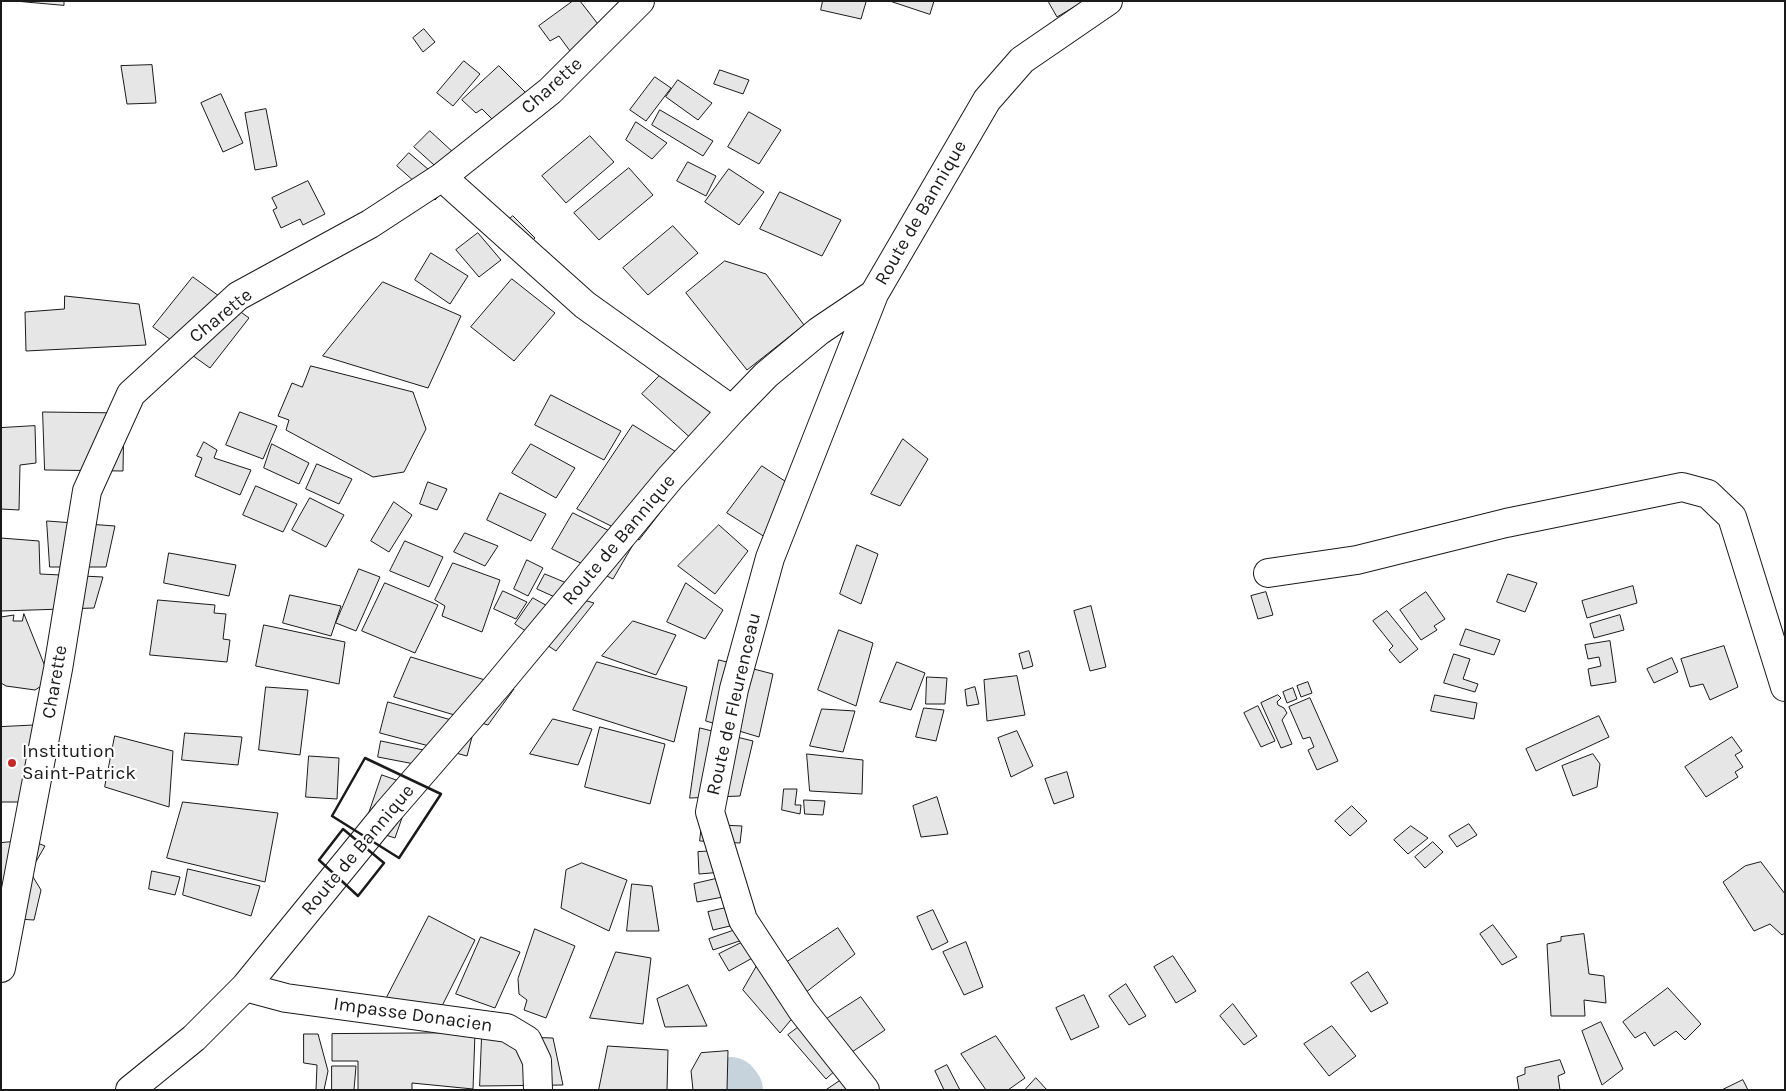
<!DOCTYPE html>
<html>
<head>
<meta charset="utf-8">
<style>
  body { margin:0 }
  #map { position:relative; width:1786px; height:1091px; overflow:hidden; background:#fff; font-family:Karla,sans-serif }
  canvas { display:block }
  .frame { position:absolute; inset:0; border:2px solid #1a1a1a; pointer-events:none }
</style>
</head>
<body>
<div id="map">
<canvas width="1786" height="1091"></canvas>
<div class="frame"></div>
</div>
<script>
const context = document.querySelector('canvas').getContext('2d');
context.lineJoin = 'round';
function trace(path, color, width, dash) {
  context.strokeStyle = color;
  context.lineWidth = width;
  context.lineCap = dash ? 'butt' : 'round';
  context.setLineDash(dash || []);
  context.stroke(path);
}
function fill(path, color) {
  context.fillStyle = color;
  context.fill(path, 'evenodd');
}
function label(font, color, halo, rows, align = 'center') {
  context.font = font + ' Karla,sans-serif';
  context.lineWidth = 4;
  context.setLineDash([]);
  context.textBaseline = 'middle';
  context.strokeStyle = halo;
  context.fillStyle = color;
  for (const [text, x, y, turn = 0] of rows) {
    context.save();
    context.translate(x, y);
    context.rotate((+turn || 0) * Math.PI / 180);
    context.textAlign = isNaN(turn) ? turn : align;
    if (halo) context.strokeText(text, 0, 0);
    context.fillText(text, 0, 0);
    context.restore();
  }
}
const river = new Path2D(`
  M731,1085L735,1090`);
const building = new Path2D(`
  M15,1H64V5Z
  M573,1H580L601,28L570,51L559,36L550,41L539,26Z
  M823,1H865L866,2L861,19L821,10Z
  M890,1H934L930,14Z
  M1049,1H1084L1057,17L1049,3Z
  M424,29L435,42L423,52L413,38Z
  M464,61L480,74L453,106L437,93Z
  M152,65L156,103L127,104L121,66Z
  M499,66L538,105L501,128L482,109L476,113L462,100Z
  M720,70L749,80L743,94L714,84Z
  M655,77L671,88L646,121L630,110Z
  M678,80L712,103L698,120L666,97Z
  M221,94L243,143L223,152L201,103Z
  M266,109L277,166L255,170L245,113Z
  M660,110L713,141L703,156L652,125Z
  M749,112L781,130L759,164L728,147Z
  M636,122L667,143L652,159L626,140Z
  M430,131L467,165L452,181L414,147Z
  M590,136L614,162L566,203L542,176Z
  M409,153L448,186L435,200L397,166Z
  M688,162L716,176L706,196L677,181Z
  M629,168L653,195L599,240L574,213Z
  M729,169L764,192L739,225L705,202Z
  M308,181L325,214L303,225L300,219L281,228L273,210L277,208L272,198Z
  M780,192L841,220L822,256L760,229Z
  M513,216L535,238L522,251L499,229Z
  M673,226L698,253L648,295L623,268Z
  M478,233L501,260L479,277L456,250Z
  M431,253L468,276L450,304L415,280Z
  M725,261L766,274L804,325L747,370L686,293Z
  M193,277L249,318L210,368L153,327Z
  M512,279L555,313L514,361L471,327Z
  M383,282L461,316L428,388L323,356Z
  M65,296L139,304L146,345L26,351L25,312L64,309Z
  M672,363L735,420L705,451L642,394Z
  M311,366L413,392L426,429L404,472L373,477L286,430L289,420L278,416L292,383L302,387Z
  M551,395L621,431L604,460L535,425Z
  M43,412L124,413L123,471L45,470Z
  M240,412L277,426L263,459L226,445Z
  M633,425L697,465L639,540L577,509Z
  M35,426L36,463L20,465L19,510L1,509V428Z
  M903,439L928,459L900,506L871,494Z
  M204,442L217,450L214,458L251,470L240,495L195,476L202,458L197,456Z
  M272,444L309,463L299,484L264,468Z
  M531,444L575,468L556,498L512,473Z
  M317,464L352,479L339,504L306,489Z
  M762,466L803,493L768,539L727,513Z
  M428,482L447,489L437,510L420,504Z
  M256,486L297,504L283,532L243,515Z
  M500,493L546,514L531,541L487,520Z
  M310,498L344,515L326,547L292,530Z
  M394,502L412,515L389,552L371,541Z
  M573,513L634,543L613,579L552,549Z
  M47,521L115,526L106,567H50Z
  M719,525L748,551L715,594L678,566Z
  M465,533L498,546L485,566L454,552Z
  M1,538L39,541L40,574L103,577L94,608L1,611Z
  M405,541L443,557L429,587L390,571Z
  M857,545L878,554L861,604L840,594Z
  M169,553L236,565L229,596L164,583Z
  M527,560L543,568L528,596L514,589Z
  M453,563L500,580L482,632L442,616L445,606L435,600Z
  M359,569L380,577L356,631L336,623Z
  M545,574L576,587L568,603L537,589Z
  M1508,574L1537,583L1525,612L1497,602Z
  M385,583L438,605L415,653L362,631Z
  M686,583L723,610L705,639L667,622Z
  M1633,586L1637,603L1587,618L1582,601Z
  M503,591L527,602L516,619L494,609Z
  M1266,592L1273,615L1258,619L1251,596Z
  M1426,592L1445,619L1434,626L1437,630L1421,640L1400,610Z
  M290,595L341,606L331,636L283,623Z
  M533,598L560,613L577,598L594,603L556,651L515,624Z
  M158,600L215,605L214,613L226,614L223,639L230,640L227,662L150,655Z
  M1091,606L1106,667L1090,671L1074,611Z
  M1387,611L1418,649L1400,663L1389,650L1393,646L1373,621Z
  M24,614L48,674L46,683L35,690L6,686L1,683V617L14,615L13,621H22Z
  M1620,615L1624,630L1594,638L1590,624Z
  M633,621L676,635L656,675L602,656Z
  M264,625L345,642L339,684L256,666Z
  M1466,629L1500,640L1494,655L1460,645Z
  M839,630L873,643L856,706L818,690Z
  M1610,641L1616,682L1591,686L1588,669L1601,666L1599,657L1588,659L1585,645Z
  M1724,646L1738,687L1710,700L1703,684L1690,687L1681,659Z
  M1029,651L1033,666L1023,669L1019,654Z
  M1454,654L1470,659L1463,679L1478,684L1475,692L1444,683Z
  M411,657L514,689L488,725L394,697Z
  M1672,658L1678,672L1654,683L1647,669Z
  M719,660L773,674L759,737L706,721Z
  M597,662L687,687L674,742L573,710Z
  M897,662L925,673L911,710L880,702Z
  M1017,676L1025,715L987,721L984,680Z
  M927,677L947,678L945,704H926Z
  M1308,682L1312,693L1301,697L1297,686Z
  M266,687L308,690L300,755L259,750Z
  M975,687L979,704L967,706L965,690Z
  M1293,688L1297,699L1287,703L1283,692Z
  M1278,695L1281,698L1277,702L1278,705L1284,708L1287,713L1282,720L1292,744L1281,748L1261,703Z
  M1435,695L1477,703L1474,719L1431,711Z
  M1310,698L1338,761L1317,770L1308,750L1314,747L1310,737L1303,739L1289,707Z
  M388,702L469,725L466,735L472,737L467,756L380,733Z
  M1258,706L1275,741L1261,747L1244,713Z
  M924,708L944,710L936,741L916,737Z
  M822,709L855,711L843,752L810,746Z
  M1599,716L1609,737L1536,771L1526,749Z
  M553,719L592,729L578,765L530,754Z
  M42,725L43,802H1V727Z
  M600,727L665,744L650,804L585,787Z
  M700,728L753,741L740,796L690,798Z
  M1017,731L1033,766L1011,777L998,738Z
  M185,733L242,737L238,765L182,760Z
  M115,736L173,751L169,807L105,787Z
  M1732,737L1742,751L1735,755L1743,767L1735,772L1738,777L1706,797L1685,767Z
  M381,741L433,752L430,767L378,757Z
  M807,754L863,760L862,794L810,791Z
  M1593,754L1600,764L1597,787L1573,796L1562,766Z
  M309,756L339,758L337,799L306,797Z
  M1067,772L1074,797L1054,804L1045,779Z
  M382,775L413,786L395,838L364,828Z
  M784,789H797L795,805H801L800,814L782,810Z
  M937,797L948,834L921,837L913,806Z
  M804,800L825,801L823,815L805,814Z
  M183,802L278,813L265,882L167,858Z
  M1352,806L1367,821L1350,836L1335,821Z
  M702,824L742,826L740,843L700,841Z
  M1469,824L1477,835L1457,847L1449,836Z
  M1411,826L1428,838L1408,854L1394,840Z
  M30,840L45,846L30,872L41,890L34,920L1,918V843Z
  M1433,842L1443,852L1425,868L1415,857Z
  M735,850V871L699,874L698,852Z
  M1761,862L1785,894V933L1782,935L1770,924L1754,931L1723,882L1745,866Z
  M582,863L627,880L609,931L561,908L566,870Z
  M188,869L260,886L251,916L183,895Z
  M152,871L180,877L175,895L149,889Z
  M724,877L728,896L697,902L694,884Z
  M632,884L652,886L659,931H627Z
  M739,905L743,923L713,930L708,912Z
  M933,910L948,942L932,950L917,917Z
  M429,916L475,940L440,1010L385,1001Z
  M1493,925L1517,957L1502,965L1480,934Z
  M747,926L751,937L713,950L709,939Z
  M838,928L855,954L805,993L784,964Z
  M535,929L575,946L546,1018L524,1010L527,1000L519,994L518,979Z
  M1584,934L1589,974L1604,976L1606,1003L1584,1000L1585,1016H1551L1547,944L1561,941V937Z
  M481,937L520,952L495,1008L456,994Z
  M747,940L756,956L729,971L719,954Z
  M966,942L983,987L964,995L943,952Z
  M616,952L651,958L643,1024L590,1018Z
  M1173,956L1196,991L1176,1003L1154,967Z
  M762,957L800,1009L780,1033L743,990Z
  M1368,972L1388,1003L1371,1012L1351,983Z
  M1126,984L1146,1016L1129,1025L1109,996Z
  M688,985L707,1026L665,1027L657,999Z
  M1668,988L1701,1024L1685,1040L1676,1031L1654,1046L1645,1032L1635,1038L1623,1022Z
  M1084,995L1099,1027L1071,1040L1056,1008Z
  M861,997L885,1030L849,1054L825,1020Z
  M1233,1004L1257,1036L1244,1045L1220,1016Z
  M1601,1022L1623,1069L1602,1085L1582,1031Z
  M804,1023L839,1067L826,1079L788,1035Z
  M1332,1026L1356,1056L1329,1076L1304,1044Z
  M475,1033L473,1089L412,1083V1090H358V1061H332V1034Z
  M304,1034H318L328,1071L324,1090H316L317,1065L304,1063Z
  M482,1036L553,1038L563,1085L480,1086Z
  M996,1036L1025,1078L1008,1090H986L961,1054Z
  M608,1046L668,1050L667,1090H599Z
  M728,1051L727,1090H693L691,1071L701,1053Z
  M1560,1060L1565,1073L1558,1076L1560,1090H1519L1517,1077L1525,1074V1068Z
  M947,1065L960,1090H944L935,1071Z
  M332,1066H356L354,1090H332Z
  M856,1070L871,1090H826Z
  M1036,1078L1047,1090H1025Z
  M1743,1080L1748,1090H1722Z`);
const minor = new Path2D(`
  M442,177L585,305L732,410
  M1268,573L1357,560L1506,523L1682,487L1708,494L1732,517L1785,687
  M1,968L58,669L87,491L131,394L238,296L370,224L442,177L550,91L640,1
  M245,987L286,998L507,1028L527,1040L537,1061L538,1090
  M130,1090L194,1038L245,987L387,813L497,686L670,478L732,410L766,375L819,331L874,294L987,100L1022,60L1108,1
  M865,1090L802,1010L743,920L710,812L734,689L770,558L874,294`);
const wall = new Path2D(`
  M365,758L441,794L399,858L332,816Z
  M343,829L384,863L358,896L319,860Z`);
const markers = [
  [12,763,5,"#c62828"]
];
const streetNames = [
  ["Charette",552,86,-42],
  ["Route de Bannique",921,213,-60],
  ["Charette",221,316,-39],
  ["Route de Bannique",619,540,-50],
  ["Charette",55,682,-80],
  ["Route de Fleurenceau",734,704,-77],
  ["Route de Bannique",358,850,-50],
  ["Impasse Donacien",413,1015,8]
];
const poiNames = [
  ["Institution",22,752],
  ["Saint-Patrick",22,774]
];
trace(river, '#c6d2dc', 56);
fill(building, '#e6e6e6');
trace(building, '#1a1a1a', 1);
trace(minor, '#1a1a1a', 30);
trace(minor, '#fff', 28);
trace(wall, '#1a1a1a', 2.5);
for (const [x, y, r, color] of markers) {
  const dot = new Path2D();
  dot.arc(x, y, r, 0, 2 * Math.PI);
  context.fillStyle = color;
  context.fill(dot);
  trace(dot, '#fff', 2);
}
label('19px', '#1a1a1a', '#fff', streetNames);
label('19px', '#1a1a1a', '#fff', poiNames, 'left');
</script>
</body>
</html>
